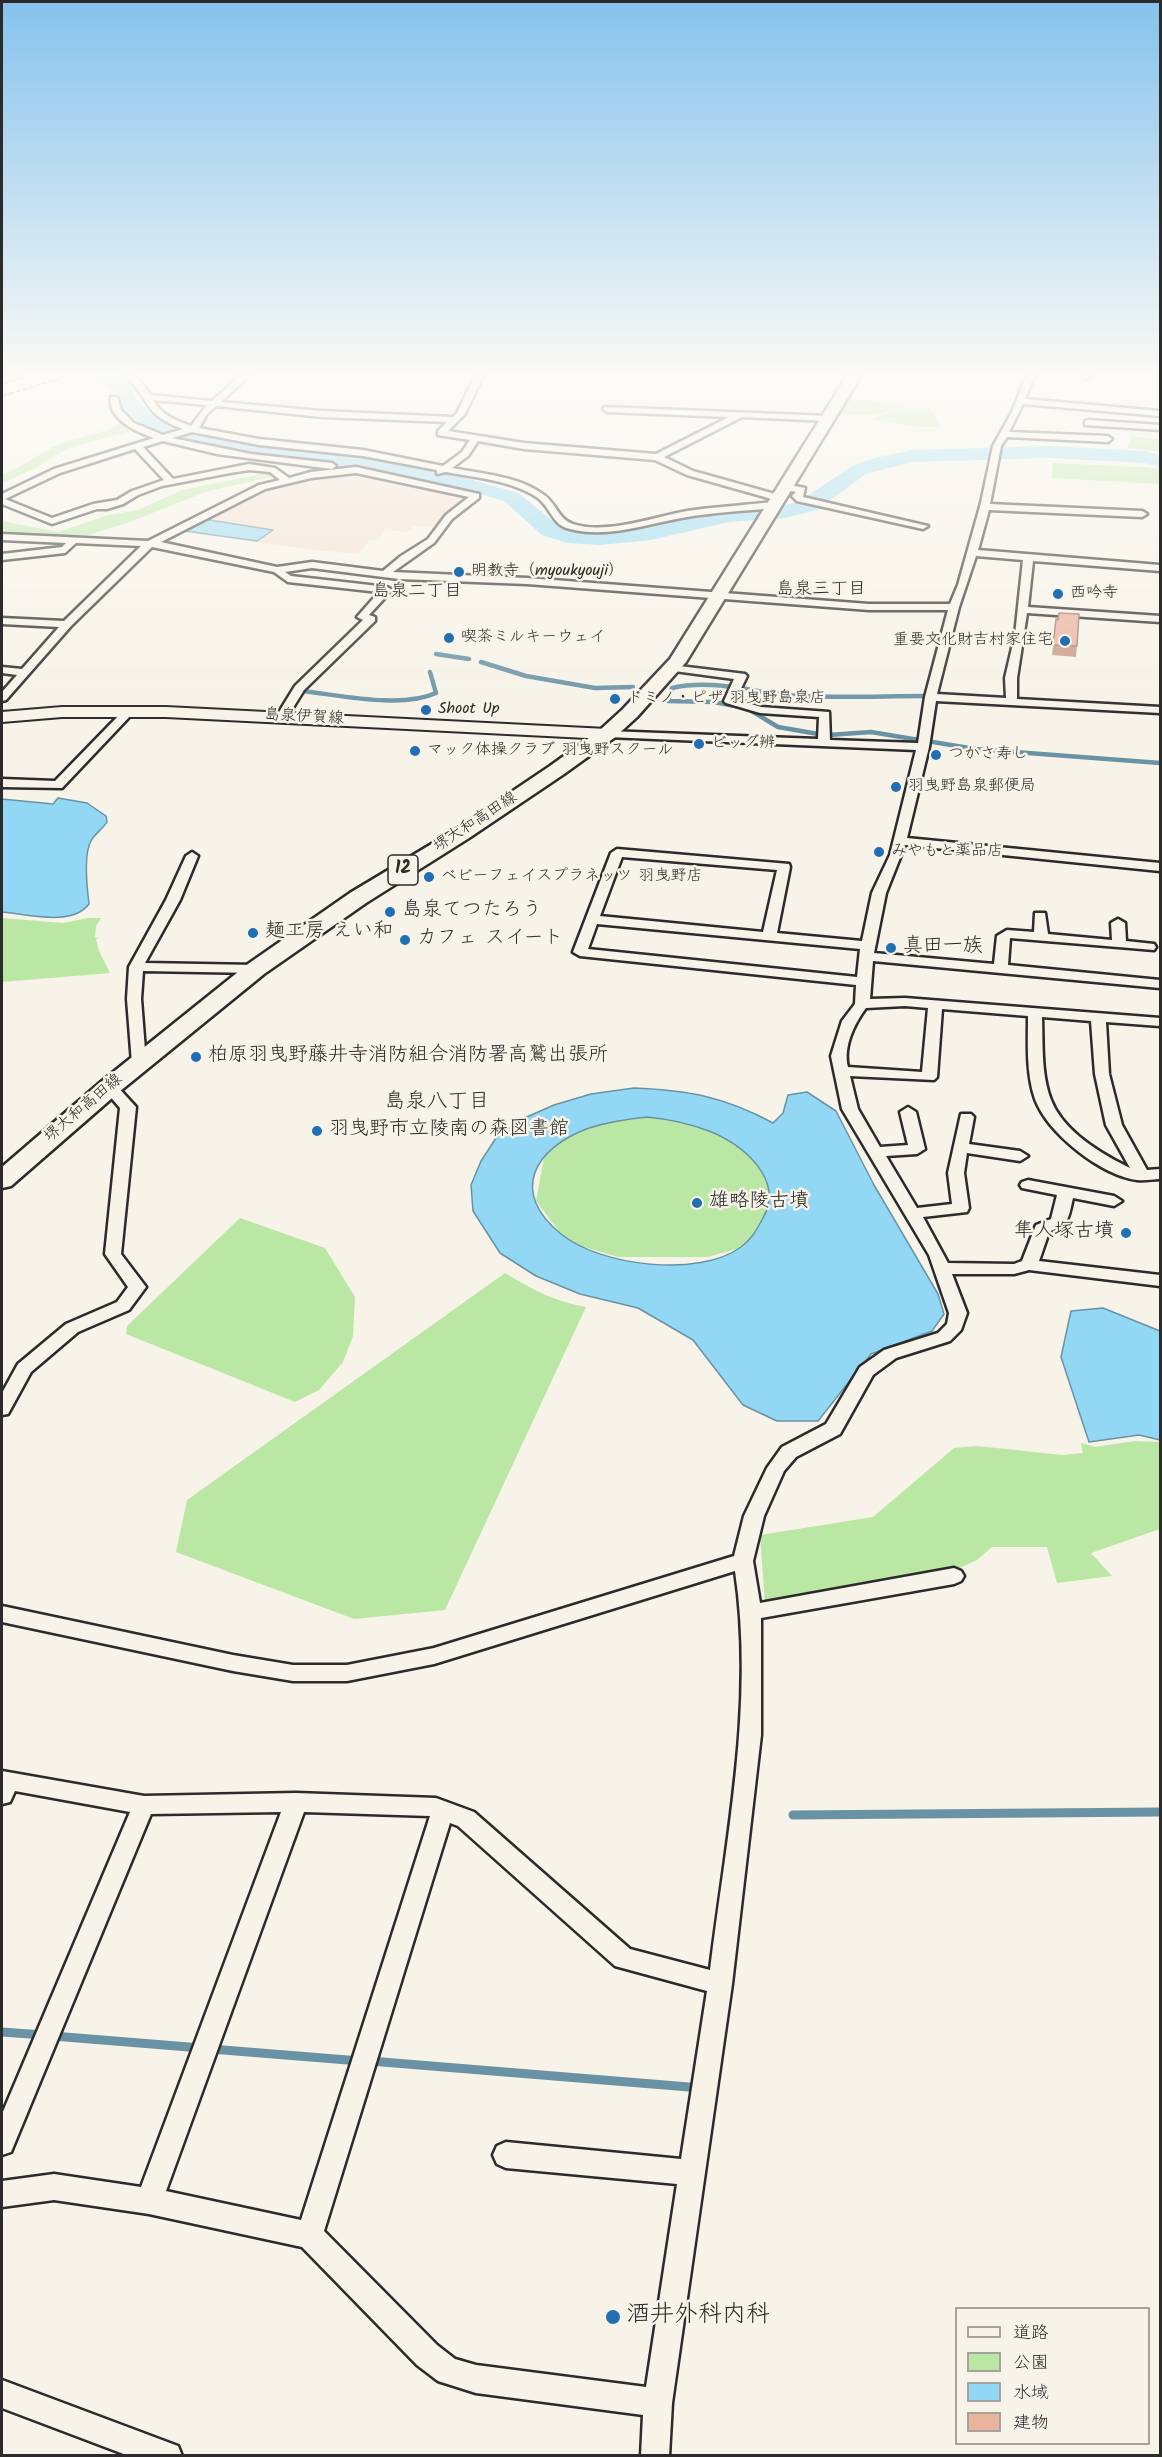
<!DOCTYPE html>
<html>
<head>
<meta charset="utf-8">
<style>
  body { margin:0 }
  #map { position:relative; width:1162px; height:2457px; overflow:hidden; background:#f7f3e8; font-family:Kalam,"Klee One",sans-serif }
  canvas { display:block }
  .frame { position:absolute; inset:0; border:3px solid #2b2b2b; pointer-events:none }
  .legend { position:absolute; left:955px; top:2307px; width:195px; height:138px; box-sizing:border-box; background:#f7f3e8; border:2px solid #a5a39c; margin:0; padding:8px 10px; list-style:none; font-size:18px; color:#2b2b2b }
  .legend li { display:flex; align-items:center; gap:12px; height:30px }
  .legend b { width:30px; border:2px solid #a5a39c }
</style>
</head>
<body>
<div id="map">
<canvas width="1162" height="2457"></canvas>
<div class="frame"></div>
<ul class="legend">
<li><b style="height:8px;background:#f7f3e8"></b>道路</li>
<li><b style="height:16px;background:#bae7a4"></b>公園</li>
<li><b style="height:16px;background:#92d8f4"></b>水域</li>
<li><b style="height:16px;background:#eab39f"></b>建物</li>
</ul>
</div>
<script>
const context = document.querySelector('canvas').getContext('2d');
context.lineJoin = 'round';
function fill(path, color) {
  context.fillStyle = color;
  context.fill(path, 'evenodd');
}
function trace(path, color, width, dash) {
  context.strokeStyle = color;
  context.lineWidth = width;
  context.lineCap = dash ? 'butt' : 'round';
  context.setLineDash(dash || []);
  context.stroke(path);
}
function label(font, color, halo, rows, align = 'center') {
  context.font = font + ' Kalam,"Klee One",sans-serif';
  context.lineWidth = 5;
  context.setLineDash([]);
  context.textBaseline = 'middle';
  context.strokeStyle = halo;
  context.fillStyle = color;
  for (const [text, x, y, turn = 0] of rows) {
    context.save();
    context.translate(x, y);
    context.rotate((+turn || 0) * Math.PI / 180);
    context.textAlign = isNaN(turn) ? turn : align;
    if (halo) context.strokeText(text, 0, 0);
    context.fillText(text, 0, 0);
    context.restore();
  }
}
const built = new Path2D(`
  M353,472L467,497L468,500L438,527L414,526L406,532L385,530L378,540H370L358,554L306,549L183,532L267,487L310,477Z`);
const green = new Path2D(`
  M849,398L903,405L908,406L875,415H837Z
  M930,407L941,427H915L870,419L902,408Z
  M125,420L130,431L68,448L32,470L2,483V475L17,468L58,444L108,430Z
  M1132,436L1160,439V452L1127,448Z
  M1053,463L1160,468V484L1052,478Z
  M271,472L276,476L208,491L127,523L82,537L13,534L2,529V521L59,532L108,515L138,510L182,490Z
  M2,918L63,923L88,918H101L96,926L95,937L99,938L96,939L99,951L110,973L2,982Z
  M666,1113L761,1151L783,1192L754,1244L708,1257H618L567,1242L536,1201L546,1146L609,1118Z
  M240,1218L325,1248L355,1297L353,1336L343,1362L319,1390L295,1402L126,1334L127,1326Z
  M505,1273C531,1289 556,1302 586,1307L445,1610L354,1619L176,1552L187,1500Z
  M1135,1441L1160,1442V1529L1091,1553L1112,1576L1057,1583L1047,1547H992L977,1560L953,1571L765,1604L760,1535L873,1517L954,1448L977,1446L1063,1455L1083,1453L1081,1443L1095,1447Z`);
const water = new Path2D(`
  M203,519L273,530L257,541L185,531Z
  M58,798L87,803L106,816L107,822C103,829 94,834 91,841C83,855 87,888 89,904C72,927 26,914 2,912V799L53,804Z
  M634,1088C688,1090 725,1097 773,1123L783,1113L788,1095L807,1092L836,1111L874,1185L938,1294L944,1314L932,1331L871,1354L818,1421H777L743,1405L693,1340L638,1308L580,1294L536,1276L500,1253L473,1211L471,1185L481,1161L496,1138L522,1119L554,1105L591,1094ZM647,1117C668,1119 688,1123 709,1131C743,1144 785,1180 763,1218C757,1229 752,1239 741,1247C699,1278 600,1266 561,1234C509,1192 534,1148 589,1128C608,1122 628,1119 647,1117Z
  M1103,1308L1160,1331V1440L1139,1435L1089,1442L1061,1357L1071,1311Z`);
const streamFar1 = new Path2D(`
  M436,654L469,659
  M481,662L526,676L595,688L633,687
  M302,691C340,695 401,709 436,693L430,672
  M740,707L714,702L668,701L672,688C715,678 757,694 801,696C842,698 884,696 926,696
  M750,710L778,727L818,734
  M829,735L871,732L919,740
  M933,742L975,749L1160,763`);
const stream = new Path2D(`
  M793,1815L1160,1812
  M2,2032L43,2035
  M53,2036L201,2048
  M211,2049L360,2061
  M370,2061L689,2087`);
const river = new Path2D(`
  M95,376H116L129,384L137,400L159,419L208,435L383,460L473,480L518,493L558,525L570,530L600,531L651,526L729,510L784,506L801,500L852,466L875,458L912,450L1051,446L1144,451L1160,455V467L1144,463L1051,458L912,462L866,474L817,510L785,518L729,522L651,540L600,545L567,543L542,535L504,501L462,489L383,472L205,446L145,427L122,407L114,391Z`);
const minor = new Path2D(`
  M9,376H24L2,382V378Z
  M126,376C140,376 143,384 150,395L212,401L240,376H249L221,402L322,411L453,417L457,413L475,376H483L465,414L448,431L524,443L656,454L729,417L607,412L603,409L604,407L830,416L831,418L827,421L742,417L664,457L693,471L782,496L784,498L779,501L687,475L655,460L524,449L478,441L468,456L452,468C482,474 519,476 544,495C556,503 558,519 573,524C606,535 654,517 687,511C715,507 745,505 774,502L779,505L774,508C745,511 716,512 687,517C649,523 610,539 570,529C552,525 551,508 538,498C512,480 476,478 446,472L437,474V470L363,456L259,445L192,432L172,438L251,454L332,463L336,466L332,469L217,454L163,441L143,447L173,479L249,464L275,468L289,478L311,472L356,467L479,494V498L452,519L434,543L393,572L527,578L869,604H950L958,585L981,503L993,446L1012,412L1026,376H1034L1025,399L1160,411V416L1023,404L1009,432L1108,436L1112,439L1108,442L1007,437L1001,446L990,504L1142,511L1147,514L1142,517L989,510L978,550L1160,565V571L1033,561L1028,607L1160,616V622L1027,613L1017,678V699L1160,707V713L936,701L929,747L907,838L1160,863V871L905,845L886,893L874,953L994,964L997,936L1007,930L1034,932L1035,913H1045L1048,934L1112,940L1111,923L1118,919L1125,923L1126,941L1154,944L1156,947L1154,950L1010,938L1008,965L1160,980V988L873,961L870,999L905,998L1160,1018V1026L1106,1022L1109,1074L1122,1125L1147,1170L1160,1169V1179C1153,1179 1145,1181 1137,1180C1101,1175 1048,1134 1035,1099C1026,1073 1028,1043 1028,1016L942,1009L937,1077L934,1080L850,1076L858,1109L880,1147L908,1145L900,1112L908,1107L916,1112L925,1149L917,1154L886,1156L917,1208L952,1204L948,1173L961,1114H971L974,1117L969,1144L1020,1151L1028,1156L1020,1161L967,1153L964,1173L969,1208L967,1212L923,1217L948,1263L1014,1264L1022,1261L1036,1225L1051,1219L1057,1195L1022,1188L1020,1185L1022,1182L1028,1180L1114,1196L1122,1201L1114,1206L1073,1198C1068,1219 1070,1223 1049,1232L1039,1261L1160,1275V1286L1029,1270L1014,1274H952L967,1313L961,1330L950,1341L896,1358L873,1375L840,1434L796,1457L784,1471L764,1516L753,1561L760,1603L954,1568L961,1571L964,1576L961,1581L954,1584L761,1618V1735L732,1984L672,2403L669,2456H641L643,2415L476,2393L438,2381L417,2365L302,2247L149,2214L54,2200L2,2207V2181L54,2174L141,2187L281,1812L151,1814L11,2152L2,2155V2114L130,1812L15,1791L10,1802L2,1804V1771L144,1796L296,1793L436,1798L474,1812L630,1949L710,1970C726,1839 755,1703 735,1571L434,1664L347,1681H293L233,1671L2,1622V1606L233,1655L293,1665H347L434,1648L734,1556L744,1516L767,1468L782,1447L826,1424L860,1367L884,1350L938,1333L947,1324L949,1313L929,1255L842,1109L831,1056L842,1021L855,1004L856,985L580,956L573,952L611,853L617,849L789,864L790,867L777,933L862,941L872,893L890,855L916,750L607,737L601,734L607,731L818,739L819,717L760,713L726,703L724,701L734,679L667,670V666L671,665L745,674L747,676L736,699L761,707L829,712L830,740L918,743L925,697L948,610H869L527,584L399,579L312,568L285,572L291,576L387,587L392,590L369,615L375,617V621L304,690L286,719L282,720L276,717L295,686L363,620L357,617L379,592L288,582L274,572L152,547L71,626L6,700L2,701V692L17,675L2,673V667L22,669L59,627L2,624V618L64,621L141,546L76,543L65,553L2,560V554L62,547L66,543L2,540V534L148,541L259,485L280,480L270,472L249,470L230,473L162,486L138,495L123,504L107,509H97L52,524L2,504V494L54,469L154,438C137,432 107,419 111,397H117L121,410L134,423L163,435L183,429C144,415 151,401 126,376ZM153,400L207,405L191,426C175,420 161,415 153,400ZM216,406L322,417L447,422L438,431V435L470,440L462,452L443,466L363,450L259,439L199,428L207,414ZM135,449L164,480L132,491L117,500L93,504L52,518L5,499L60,473ZM356,473L469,497L446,515L428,539L401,556L383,571L312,562L277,567L161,542L265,489L311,478ZM976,556L1023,560L1015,635L1005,678L1006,698L937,694L959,607ZM622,857L777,870L763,932L600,916ZM597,924L860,949L857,977L588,949ZM905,1006L928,1008L922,1072L848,1067C843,1047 854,1024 866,1008ZM1042,1017L1091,1021L1095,1074L1106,1125L1130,1168C1101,1154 1063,1131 1051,1100C1041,1074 1043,1044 1042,1017ZM304,1812L430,1816L301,2220L166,2191ZM450,1823L458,1826L615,1966L707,1991L681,2159L506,2142L497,2146L493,2155L497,2164L506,2168L677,2184L646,2387L476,2365L455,2359L437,2345L324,2231Z
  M1083,376H1091L1086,379Z
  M1088,420L1160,425V430L1085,425V421Z
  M785,484L805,488L803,497L928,526L923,529L797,501L792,496L796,492L782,489L780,487Z
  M129,708L135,711L133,713L62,788L2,787V779L55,781L125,709Z
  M192,852L198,856L180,900L145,963L256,965L263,969L256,973L143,971L141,999L146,1063L144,1066H134L132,1063L127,999L129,967L166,900L186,856Z
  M110,1082L115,1084L136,1107L121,1254L146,1287L129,1310L78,1332L31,1372L8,1414L2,1415V1393L18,1364L66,1324L117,1302L128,1287L105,1254L120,1108L102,1087Z
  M2,2380L178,2446L182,2456H129L2,2408Z`);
const secondary = new Path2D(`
  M62,707H166L607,729L613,730L615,734L613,738L607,739L166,717H62L2,722V712Z`);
const primary = new Path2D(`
  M847,376H861L686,662L637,717L614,738L564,774L469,838L366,903L264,974L119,1092L11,1186L2,1188V1167L101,1082L248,964L350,893L455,830L550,766L600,730L623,709L670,659Z`);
const rail = new Path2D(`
  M2,396L69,376`);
const wall = new Path2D(`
  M1056,619L1077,646L1076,657L1052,655Z`);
const building = new Path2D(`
  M1059,613L1079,614L1077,646L1053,645L1056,619L1058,620Z`);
const markers = [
  [459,572,6,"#1f6fb2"],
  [1058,594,6,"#1f6fb2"],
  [449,638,6,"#1f6fb2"],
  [1065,641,6,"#1f6fb2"],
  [615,699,6,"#1f6fb2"],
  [426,710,6,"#1f6fb2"],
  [699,744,6,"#1f6fb2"],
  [415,751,6,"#1f6fb2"],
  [936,755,6,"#1f6fb2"],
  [896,787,6,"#1f6fb2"],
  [879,852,6,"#1f6fb2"],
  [429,877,6,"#1f6fb2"],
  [390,912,6,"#1f6fb2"],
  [253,933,6,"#1f6fb2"],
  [405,940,6,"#1f6fb2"],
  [891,948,6,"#1f6fb2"],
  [196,1057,6,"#1f6fb2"],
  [317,1131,6,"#1f6fb2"],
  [697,1203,6,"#1f6fb2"],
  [1126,1233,6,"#1f6fb2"],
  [613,2317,8,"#1f6fb2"]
];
const farPoinames = [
  ["明教寺（myoukyouji）",471,572],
  ["西吟寺",1070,594],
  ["喫茶ミルキーウェイ",461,638],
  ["重要文化財吉村家住宅",1053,641,"right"],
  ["ドミノ・ピザ 羽曳野島泉店",627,699],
  ["Shoot Up",438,710],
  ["ビッグ辨",711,744],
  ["マック体操クラブ 羽曳野スクール",427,751],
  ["つかさ寿し",948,755],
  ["羽曳野島泉郵便局",908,787],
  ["みやもと薬品店",891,852],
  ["ベビーフェイスプラネッツ 羽曳野店",441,877]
];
const farStreetnames = [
  ["島泉伊賀線",304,718,3],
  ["堺大和高田線",476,823,-33],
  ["堺大和高田線",84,1109,-40]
];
const farNeighbourhoodnames = [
  ["島泉三丁目",821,591],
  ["島泉二丁目",417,593]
];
const shields = [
  [403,870,30]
];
const shieldNames = [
  ["12",403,870]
];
const poiNames = [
  ["島泉てつたろう",402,912],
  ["麺工房 えい和",265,933],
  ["カフェ スイート",417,940],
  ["真田一族",903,948],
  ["柏原羽曳野藤井寺消防組合消防署高鷲出張所",208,1057],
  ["羽曳野市立陵南の森図書館",329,1131],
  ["雄略陵古墳",709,1203],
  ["隼人塚古墳",1114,1233,"right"]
];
const neighbourhoodNames = [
  ["島泉八丁目",437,1103]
];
const nearPoinames = [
  ["酒井外科内科",626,2317]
];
fill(built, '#f3e0d2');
fill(green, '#bae7a4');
fill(water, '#92d8f4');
trace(water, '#6993a4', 1.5);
trace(streamFar1, '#6993a4', 4.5);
trace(stream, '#6993a4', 9);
fill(river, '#92d8f4');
trace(minor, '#2b2b2b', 5);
trace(secondary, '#2b2b2b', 4);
trace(primary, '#2b2b2b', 5);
fill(minor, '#f7f3e8');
fill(secondary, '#f7f3e8');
fill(primary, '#f7f3e8');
trace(rail, '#2b2b2b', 2, [5, 2]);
fill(wall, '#c99a89');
fill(building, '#eab39f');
trace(building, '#a47d6f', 1.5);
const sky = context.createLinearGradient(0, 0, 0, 720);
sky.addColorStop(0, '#85c2ed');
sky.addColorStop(0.52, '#fbfaf5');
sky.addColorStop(1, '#fbfaf500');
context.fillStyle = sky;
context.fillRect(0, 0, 1162, 720);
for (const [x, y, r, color] of markers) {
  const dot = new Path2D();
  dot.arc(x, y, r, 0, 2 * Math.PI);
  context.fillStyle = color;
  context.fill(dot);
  trace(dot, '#f7f3e8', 2);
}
label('16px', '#2b2b2b', '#f7f3e8', farPoinames, 'left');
label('16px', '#2b2b2b', '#f7f3e8', farStreetnames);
label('18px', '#2b2b2b', '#f7f3e8', farNeighbourhoodnames);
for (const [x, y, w] of shields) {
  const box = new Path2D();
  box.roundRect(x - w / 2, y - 15, w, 30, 4.5);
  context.fillStyle = '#f7f3e8';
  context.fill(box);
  trace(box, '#2b2b2b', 1.5);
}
label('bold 18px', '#2b2b2b', null, shieldNames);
label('20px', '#2b2b2b', '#f7f3e8', poiNames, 'left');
label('21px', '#2b2b2b', '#f7f3e8', neighbourhoodNames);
label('24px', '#2b2b2b', '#f7f3e8', nearPoinames, 'left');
</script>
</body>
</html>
